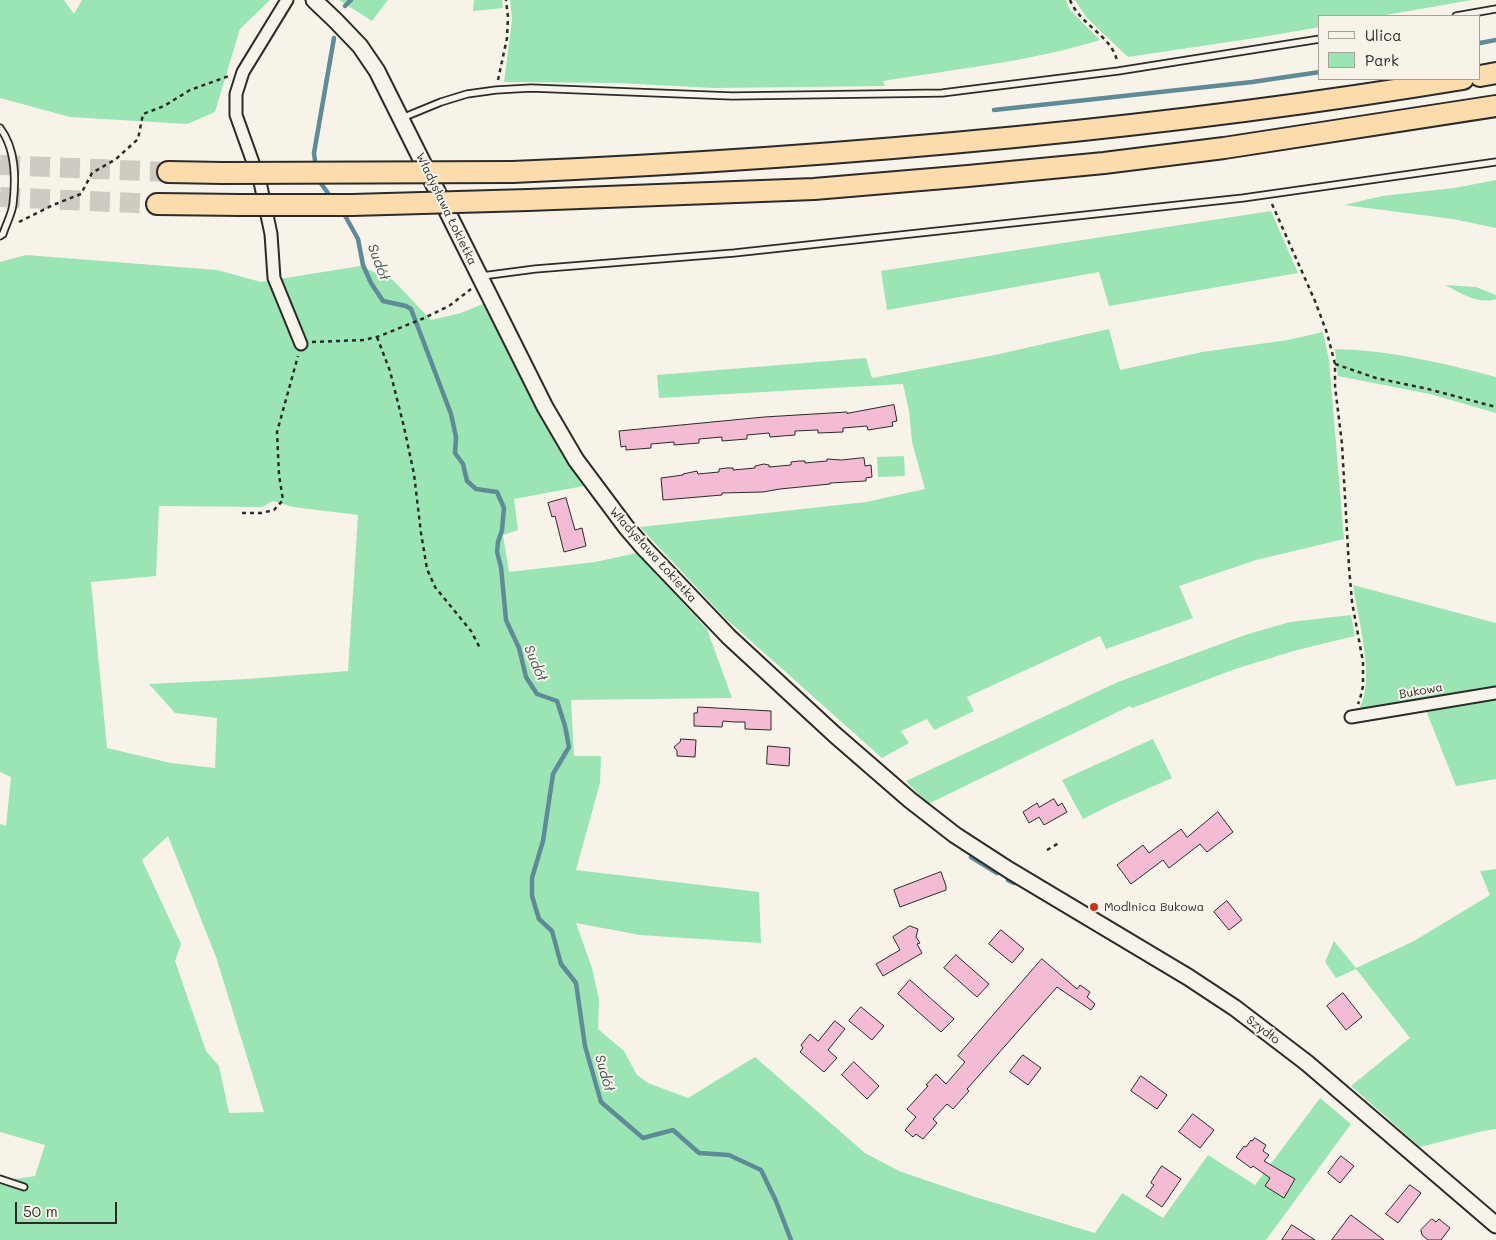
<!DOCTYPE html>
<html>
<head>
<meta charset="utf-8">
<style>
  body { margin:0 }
  #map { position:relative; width:1496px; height:1240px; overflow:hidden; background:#f7f3e8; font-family:Mali,sans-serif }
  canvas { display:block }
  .legend { position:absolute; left:1318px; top:15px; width:162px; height:65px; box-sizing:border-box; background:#f7f3e8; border:1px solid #a5a39c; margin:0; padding:6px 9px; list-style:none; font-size:15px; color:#2b2b2b }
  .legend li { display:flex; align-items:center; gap:10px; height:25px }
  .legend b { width:25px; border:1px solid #a5a39c }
  .scale { position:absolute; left:15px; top:1202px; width:102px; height:22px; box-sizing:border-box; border:2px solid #2b2b2b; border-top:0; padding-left:6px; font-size:15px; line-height:18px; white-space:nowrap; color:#2b2b2b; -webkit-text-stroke:4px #f7f3e8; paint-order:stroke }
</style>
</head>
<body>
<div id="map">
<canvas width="1496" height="1240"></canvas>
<ul class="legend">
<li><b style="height:6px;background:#f7f3e8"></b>Ulica</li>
<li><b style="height:14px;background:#9be5b4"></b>Park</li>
</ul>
<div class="scale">50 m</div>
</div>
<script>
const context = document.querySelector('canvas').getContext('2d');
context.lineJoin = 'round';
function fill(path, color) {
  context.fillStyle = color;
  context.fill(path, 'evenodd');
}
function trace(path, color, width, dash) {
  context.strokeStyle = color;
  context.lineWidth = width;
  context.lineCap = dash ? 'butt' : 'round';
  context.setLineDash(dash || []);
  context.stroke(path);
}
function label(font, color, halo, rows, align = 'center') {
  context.font = font + ' Mali,sans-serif';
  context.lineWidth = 4;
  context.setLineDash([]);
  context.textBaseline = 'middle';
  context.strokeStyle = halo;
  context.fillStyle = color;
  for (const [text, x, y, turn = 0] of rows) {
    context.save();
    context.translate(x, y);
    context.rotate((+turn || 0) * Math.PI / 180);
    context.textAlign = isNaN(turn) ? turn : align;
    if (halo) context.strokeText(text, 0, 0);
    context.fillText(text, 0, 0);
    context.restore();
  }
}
const green = new Path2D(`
  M0,0H64L74,14L82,0H270L240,29L215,112L187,124L70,117L0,98Z
  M339,0H388L372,21Z
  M474,0H502L503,8L473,11Z
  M510,0H1066L1070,10L1100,40C1029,62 955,69 883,81L885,86L714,88L617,83L504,82L512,20Z
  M1075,0H1472L1380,16H1320V27L1262,37L1128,57L1086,17Z
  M1496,180V228L1453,219L1344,205L1382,196L1454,188Z
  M1271,211L1298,273L1109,306L1099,272L887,310L881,271Z
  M26,255L217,270L261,282L360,266L393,280L431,320L461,313L483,304L553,435L584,486L514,499L518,530L503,535L509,572L595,562L637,553L707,629L732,698L571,700L574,756H601L600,783L576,870L759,892L761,943L640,935L576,923L592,968L599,1000L598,1029L624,1051L637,1075L648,1083L688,1098L755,1057L865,1153L899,1171L972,1196L1095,1233L1122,1193L1163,1218L1208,1155L1255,1185L1320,1098L1351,1124L1266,1240H0V1177L15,1179L35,1176L45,1145L0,1132V824L6,826L11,777L0,772V262ZM273,501L293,507L358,515L348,671L247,679L149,684L175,713L217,718L215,768L171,763L107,748L91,582L156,576L159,506L262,507ZM168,836L216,957L264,1112L229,1113L219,1066L206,1051L175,961L181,944L142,860Z
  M1445,285L1476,287L1496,295V299C1478,305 1461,293 1445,285Z
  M1109,329L1120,370L1202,352L1288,340L1323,332L1329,360L1344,539L1256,560L1179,586L1193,618L1106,649L1100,636L967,697L974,711L934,730L927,719L901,731L909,743L882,758L725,618L640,527L866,502L925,489L912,442L909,411L903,384L659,398L657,375L866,358L872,378L995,355Z
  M1335,349C1389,350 1443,363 1496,377V413L1430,394L1338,376Z
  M904,456L905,476L878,477L877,457Z
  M1353,585L1496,623V688L1359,711C1360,706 1363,701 1364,696C1371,664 1358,618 1353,585Z
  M1351,615L1355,636L1297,650L1235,669L1132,708L1130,706L928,804L906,781L1118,682L1245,635L1290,622Z
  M1496,697V779L1456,786L1425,708Z
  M1153,739L1172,778L1115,803L1083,819L1062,780Z
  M1496,869V1129L1483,1131L1420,1147L1351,1086L1410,1038L1356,969L1336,978L1325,962L1334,941L1356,968L1414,941L1490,895L1480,871Z`);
const stream = new Path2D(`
  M345,6L351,0
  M1480,43L1496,40
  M994,110L1252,82L1320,72
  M316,168L314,153L334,38
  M317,178L333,200
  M343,212L358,239L363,265L371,283L383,301L406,306L411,309L451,414L456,437L455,453L463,464L467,481L476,489L497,492L504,508L502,530L498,542L497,552L501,567L506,620L519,648L526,677L537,694L557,701L565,726L569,747L553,774L543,841L532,878V896L539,919L552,931L561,964L576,983L585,1046L601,1102L643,1138L673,1130L699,1153L729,1155L761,1170L776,1201L791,1240
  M971,857L997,873
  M1008,880L1014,883`);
const building = new Path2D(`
  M894,405L897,421L892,422L893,426L868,430L867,426L843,428V432L818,433V430L795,431V435L770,437L769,433L747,435V439L722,441V437L699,439V443L674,445V442L651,444V448L626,450V446L621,447L619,431L764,417L847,412V413Z
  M864,458L865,466L871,465L872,477L866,478V481L830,483V484L780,489L763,492L722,493V495L663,500L661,478L683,475V474L697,471L698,474L719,472V469L727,468H733V470L755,468V466L764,464L769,465V467L791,465V462L799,461H805V463L827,461V459L841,460Z
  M566,498L575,530L582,528L586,546L564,552L555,516L552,517L548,503Z
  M698,707L771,711V730L745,729V722H734L723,721L722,727L694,726V713H697Z
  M681,739L696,740L695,757L677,756V751L674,747L680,742Z
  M768,746L790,748L789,766L767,764Z
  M1054,799L1058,806L1062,803L1067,812L1044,825L1039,817L1029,823L1023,812L1037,803L1039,807Z
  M1218,812L1233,832L1207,852L1200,844L1169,868L1163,860L1131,884L1117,865L1143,845L1149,853L1181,829L1187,837Z
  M941,872L946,886V890L900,907L894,890Z
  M1227,901L1242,920L1229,930L1214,912Z
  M910,926L918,929L916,937L920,943L917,944L922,953L883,976L876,964L900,950L893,937Z
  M1001,930L1024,949L1012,963L989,944Z
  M956,955L989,984L977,997L944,968Z
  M1042,959L1077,989L1080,985L1090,992L1087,997L1095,1004L1091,1010L1057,987L967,1089L969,1091L953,1109L947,1104L933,1119L937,1123L923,1139L916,1134L913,1137L905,1130L916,1117L907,1109L928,1086L926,1085L936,1074L946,1084L965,1062L958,1056Z
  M910,980L954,1019L941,1032L898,994Z
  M1343,993L1362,1017L1346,1030L1327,1006Z
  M861,1007L884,1026L872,1040L849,1021Z
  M835,1021L845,1029L828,1050L837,1058L824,1072L800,1052L803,1048L801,1045L810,1034L818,1041Z
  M1023,1055L1041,1068L1028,1085L1010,1072Z
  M854,1062L879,1086L867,1099L842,1075Z
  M1141,1076L1167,1095L1157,1109L1131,1091Z
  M1193,1114L1214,1130L1200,1148L1179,1132Z
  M1255,1138L1266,1145L1263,1151L1269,1155L1264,1161L1295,1179L1284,1198L1265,1186L1270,1178L1253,1166L1251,1168L1236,1157L1244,1146L1246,1147L1251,1140L1252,1141Z
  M1341,1156L1354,1166L1340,1183L1328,1173Z
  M1162,1166L1181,1179L1162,1207L1146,1196L1154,1185L1151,1183Z
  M1410,1185L1421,1193L1398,1223L1386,1214Z
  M1351,1215L1384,1240H1332Z
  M1432,1219L1436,1222L1439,1219L1450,1228L1441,1240H1428L1422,1235L1421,1230Z
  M1292,1225L1315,1240H1282Z`);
const highwayTunnel = new Path2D(`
  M0,165L168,172
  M0,197L157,204`);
const path = new Path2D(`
  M1070,0C1080,25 1112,36 1117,61
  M498,80L507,38L508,17L506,0
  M1272,204L1315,301L1327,333L1335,364V386L1342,444L1349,567L1352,602L1363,662V686L1360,699L1358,704
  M19,222L53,205L81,194L92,173L116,159L138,139L143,114L164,106L190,90L229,76
  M377,337L390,371L404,427L414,474L421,533L427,569L435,587L471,631L480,648
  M312,342L364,340L380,336L422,319L449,306L471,289
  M1335,364L1376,378L1428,389L1496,407
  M242,513H261L274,510L283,500L279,475L277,432L298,356
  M1047,850L1059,843`);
const lane = new Path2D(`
  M1456,16L1496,9
  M402,118L441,102L467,94L496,90L531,88L732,96L942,93L1118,71L1320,39
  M0,128C16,149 16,178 13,204C12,214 6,224 3,234L0,236
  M482,276L535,269L734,253L1243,198L1496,162
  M0,1179L24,1187`);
const street = new Path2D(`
  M287,0L243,72L236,94V115L260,182L271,234L274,278L301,344
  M1351,717L1496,693`);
const secondary = new Path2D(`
  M314,0L336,21L360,46L377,71L545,407L576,460L626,527L644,548L729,637L834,734L910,800L955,835L1009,870L1188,977L1235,1008L1307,1063L1496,1225`);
const highway = new Path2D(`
  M1480,76L1496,73
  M168,172L223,173
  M513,172C831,158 1149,131 1463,79
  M528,200L814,189L968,176L1104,163L1224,148L1496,106
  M157,204L240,205`);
const highwayBridge = new Path2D(`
  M223,173L513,172
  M240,205H352L528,200`);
const markers = [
  [1094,907,5,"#c8321e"]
];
const streetNames = [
  ["Władysława Łokietka",446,209,64],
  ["Władysława Łokietka",653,555,48],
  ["Bukowa",1421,691,-10],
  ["Szydło",1263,1030,37]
];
const poiNames = [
  ["Modlnica Bukowa",1104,907]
];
const waterNames = [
  ["Sudół",378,262,70],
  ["Sudół",535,663,67],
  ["Sudół",604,1073,74]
];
fill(green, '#9be5b4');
trace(stream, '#5f8b99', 4.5);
fill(building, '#f3bcd4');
trace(building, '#2b2b2b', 1);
trace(highwayTunnel, '#cecbc2', 20, [20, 10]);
trace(lane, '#2b2b2b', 9);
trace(street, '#2b2b2b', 15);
trace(secondary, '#2b2b2b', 19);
trace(highway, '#2b2b2b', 24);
trace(path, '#2b2b2b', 2.5, [4, 4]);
trace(lane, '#f7f3e8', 5.5);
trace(street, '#f7f3e8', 11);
trace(secondary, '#f7f3e8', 15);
trace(highway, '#fcdcac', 20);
trace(highwayBridge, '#2b2b2b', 24, []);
trace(highwayBridge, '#fcdcac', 20);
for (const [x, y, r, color] of markers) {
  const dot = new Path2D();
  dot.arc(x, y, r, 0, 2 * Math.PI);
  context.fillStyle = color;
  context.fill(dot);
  trace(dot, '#f7f3e8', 2);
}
label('12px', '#2b2b2b', '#f7f3e8', streetNames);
label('12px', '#2b2b2b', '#f7f3e8', poiNames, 'left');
label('italic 14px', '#415359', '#f7f3e8', waterNames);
</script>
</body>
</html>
